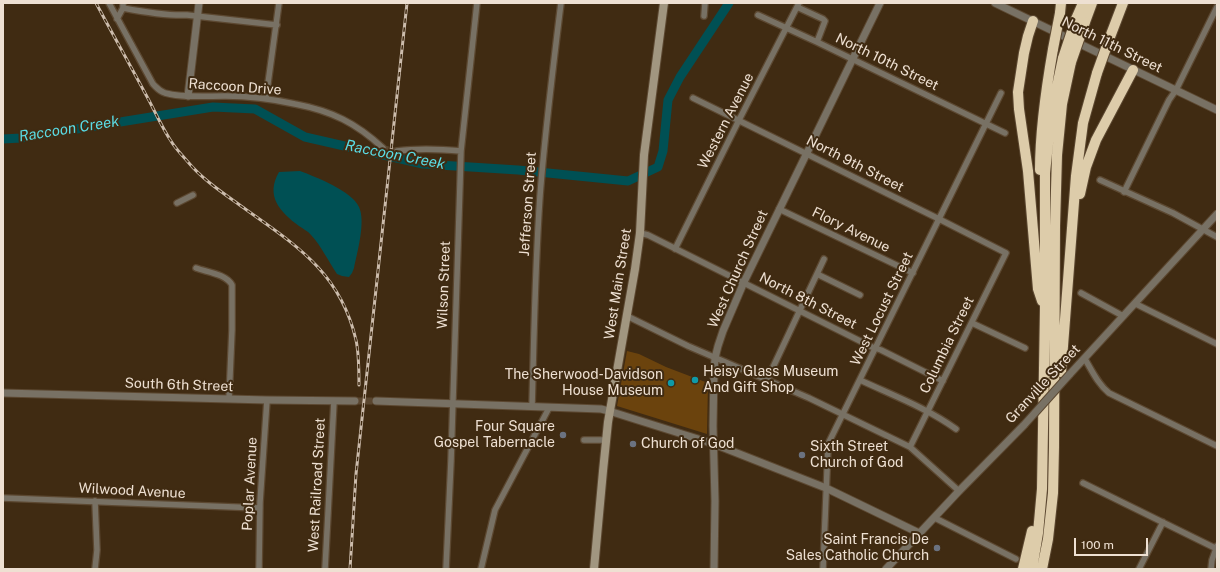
<!DOCTYPE html>
<html>
<head>
<meta charset="utf-8">
<style>
  body { margin:0 }
  #map { position:relative; width:1220px; height:572px; overflow:hidden; background:#402b12; font-family:"Public Sans",sans-serif }
  canvas { display:block }
  .frame { position:absolute; inset:0; border:4px solid #eee0d2; pointer-events:none }
  .scale { position:absolute; left:1074px; top:538px; width:74px; height:18px; box-sizing:border-box; border:2px solid #eee0d2; border-top:0; padding-left:5px; font-size:12px; line-height:14px; white-space:nowrap; color:#eee0d2; -webkit-text-stroke:3px #402b12; paint-order:stroke }
</style>
</head>
<body>
<div id="map">
<canvas width="1220" height="572"></canvas>
<div class="frame"></div>
<div class="scale">100 m</div>
</div>
<script>
const context = document.querySelector('canvas').getContext('2d');
context.lineJoin = 'round';
function fill(path, color) {
  context.fillStyle = color;
  context.fill(path, 'evenodd');
}
function trace(path, color, width, dash) {
  context.strokeStyle = color;
  context.lineWidth = width;
  context.lineCap = dash ? 'butt' : 'round';
  context.setLineDash(dash || []);
  context.stroke(path);
}
function label(font, color, halo, rows, align = 'center') {
  context.font = font + ' "Public Sans",sans-serif';
  context.lineWidth = 4;
  context.setLineDash([]);
  context.textBaseline = 'middle';
  context.strokeStyle = halo;
  context.fillStyle = color;
  for (const [text, x, y, turn = 0] of rows) {
    context.save();
    context.translate(x, y);
    context.rotate((+turn || 0) * Math.PI / 180);
    context.textAlign = isNaN(turn) ? turn : align;
    if (halo) context.strokeText(text, 0, 0);
    context.fillText(text, 0, 0);
    context.restore();
  }
}
const green = new Path2D(`
  M627,351L639,354L666,367L708,383L707,434L617,406Z`);
const water = new Path2D(`
  M300,171C316,177 352,191 359,207C366,222 357,253 354,268L352,273L349,277L342,276L337,274C328,261 322,247 311,235C308,231 303,229 299,226C280,212 265,196 279,172Z`);
const river = new Path2D(`
  M3,139L21,138L213,107L255,109L305,137L423,164L518,170L628,181L658,167L663,151L668,100L680,77L729,3`);
const minorTunnel = new Path2D(`
  M383,148L397,151`);
const tertiaryTunnel = new Path2D(`
  M355,401H376`);
const minor = new Path2D(`
  M109,3L153,84C157,88 159,91 165,93C184,98 206,96 225,96C249,96 272,99 295,104C332,111 356,123 383,148
  M797,7L823,19L825,21L817,42
  M123,8C144,12 166,16 187,15L277,25
  M758,15L817,42L1005,133
  M704,16L705,3
  M117,19L123,8V3
  M266,98L279,3
  M693,98L939,219L1006,253L910,447
  M397,151C419,148 440,149 461,151
  M1100,180L1173,213L1217,237
  M1124,192L1169,100L1176,90L1217,7
  M177,203L193,195
  M779,209L913,273
  M640,233L648,235L872,347L881,350L943,381
  M675,249L739,120L799,3
  M196,268C207,272 226,274 232,285V330L229,399
  M817,274L860,295
  M1081,293L1123,316
  M1136,304L1217,344
  M627,316L688,346L809,398L910,447L959,491
  M972,323L1025,348
  M1085,359C1092,371 1098,384 1109,393L1217,446
  M767,380L824,259
  M860,380C892,395 927,408 956,429
  M532,407C534,337 535,266 540,196C545,131 553,67 561,3
  M584,440H606
  M1083,483L1217,549
  M3,498L260,508
  M935,518L1016,559
  M95,569L97,550L95,501
  M259,569L260,502L267,400
  M325,569L334,401
  M446,569L451,461L460,184L461,151L477,3
  M481,569L495,510L549,408
  M823,569L828,447L829,442L1001,93
  M1139,569L1163,522
  M1211,569L1212,560L1217,546`);
const tertiary = new Path2D(`
  M995,3L1217,110
  M188,96L199,3
  M1069,375L1217,214
  M3,393L267,400L355,401
  M376,401L601,409L609,411L714,444L775,468L826,488L919,533
  M714,569L715,501L713,426L714,371L715,358L718,346L723,331L744,282L880,3
  M886,569L959,491L1024,425`);
const secondary = new Path2D(`
  M594,569L603,471L608,422L635,269L640,233L644,155L664,3`);
const motorway = new Path2D(`
  M1060,13L1061,3
  M1076,19L1083,3
  M1033,21L1028,36L1024,53L1018,92L1019,109L1028,171L1038,289L1042,301
  M1085,22L1092,3
  M1110,37L1123,3
  M1040,170C1040,129 1046,89 1053,49
  M1080,194L1086,167L1096,140L1133,70
  M1061,372L1076,176L1083,123L1097,73
  M1023,569L1032,531
  M1032,569L1038,533L1042,489L1045,308V173L1051,115L1063,58
  M1042,569L1048,539L1053,493L1054,447L1055,226L1057,155L1062,104L1071,62`);
const rail = new Path2D(`
  M96,3C112,33 129,63 145,93C154,109 161,126 171,141C175,148 182,155 188,162C202,179 223,193 241,206C294,244 340,271 356,340C359,354 359,370 359,385
  M350,569L356,474L407,3`);
const tertiaryBridge = new Path2D(`
  M1024,425L1069,375`);
const motorwayBridge = new Path2D(`
  M1053,49L1060,13
  M1063,58L1076,19
  M1071,62L1085,22
  M1097,73L1110,37`);
const markers = [
  [695,380,4,"#0f9aa8"],
  [671,383,4,"#0f9aa8"],
  [563,435,4,"#6b7280"],
  [633,444,4,"#6b7280"],
  [802,455,4,"#6b7280"],
  [937,548,4,"#6b7280"]
];
const streetNames = [
  ["North 11th Street",1112,45,26],
  ["North 10th Street",887,62,26],
  ["Raccoon Drive",235,87,4],
  ["Western Avenue",726,121,-63],
  ["North 9th Street",855,164,27],
  ["Jefferson Street",528,204,-86],
  ["Flory Avenue",851,230,26],
  ["West Church Street",738,269,-66],
  ["West Main Street",618,284,-81],
  ["Wilson Street",444,285,-88],
  ["North 8th Street",808,301,27],
  ["West Locust Street",882,309,-64],
  ["Columbia Street",947,345,-64],
  ["Granville Street",1043,384,-47],
  ["South 6th Street",179,385,2],
  ["Poplar Avenue",250,484,-87],
  ["West Railroad Street",317,485,-87],
  ["Wilwood Avenue",132,491,3]
];
const poiNames = [
  ["Heisy Glass Museum",703,372],
  ["And Gift Shop",703,388],
  ["The Sherwood-Davidson",663,375,"right"],
  ["House Museum",663,391,"right"],
  ["Four Square",555,427,"right"],
  ["Gospel Tabernacle",555,443,"right"],
  ["Church of God",641,444],
  ["Sixth Street",810,447],
  ["Church of God",810,463],
  ["Saint Francis De",929,540,"right"],
  ["Sales Catholic Church",929,556,"right"]
];
const waterNames = [
  ["Raccoon Creek",69,129,-9],
  ["Raccoon Creek",395,155,11]
];
fill(green, '#6b430d');
fill(water, '#005054');
trace(river, '#005054', 9);
trace(minorTunnel, '#5a462f', 5.5, [5.5, 3]);
trace(tertiaryTunnel, '#5a462f', 7, [7, 3.5]);
trace(minor, '#5c4831', 8);
trace(tertiary, '#5c4831', 9);
trace(secondary, '#5c4831', 10);
trace(motorway, '#5c4831', 12);
trace(minor, '#787164', 5.5);
trace(tertiary, '#787164', 7);
trace(secondary, '#a19680', 8);
trace(motorway, '#dca', 10);
trace(rail, '#ccbcac', 3);
trace(rail, '#402b12', 1.5, [4.5]);
trace(tertiaryBridge, '#5c4831', 9, []);
trace(motorwayBridge, '#5c4831', 12, []);
trace(tertiaryBridge, '#787164', 7);
trace(motorwayBridge, '#dca', 10);
for (const [x, y, r, color] of markers) {
  const dot = new Path2D();
  dot.arc(x, y, r, 0, 2 * Math.PI);
  context.fillStyle = color;
  context.fill(dot);
  trace(dot, '#402b12', 1.5);
}
label('14px', '#eee0d2', '#402b12', streetNames);
label('14px', '#eee0d2', '#402b12', poiNames, 'left');
label('italic 15px', '#5adbe4', '#402b12', waterNames);
</script>
</body>
</html>
